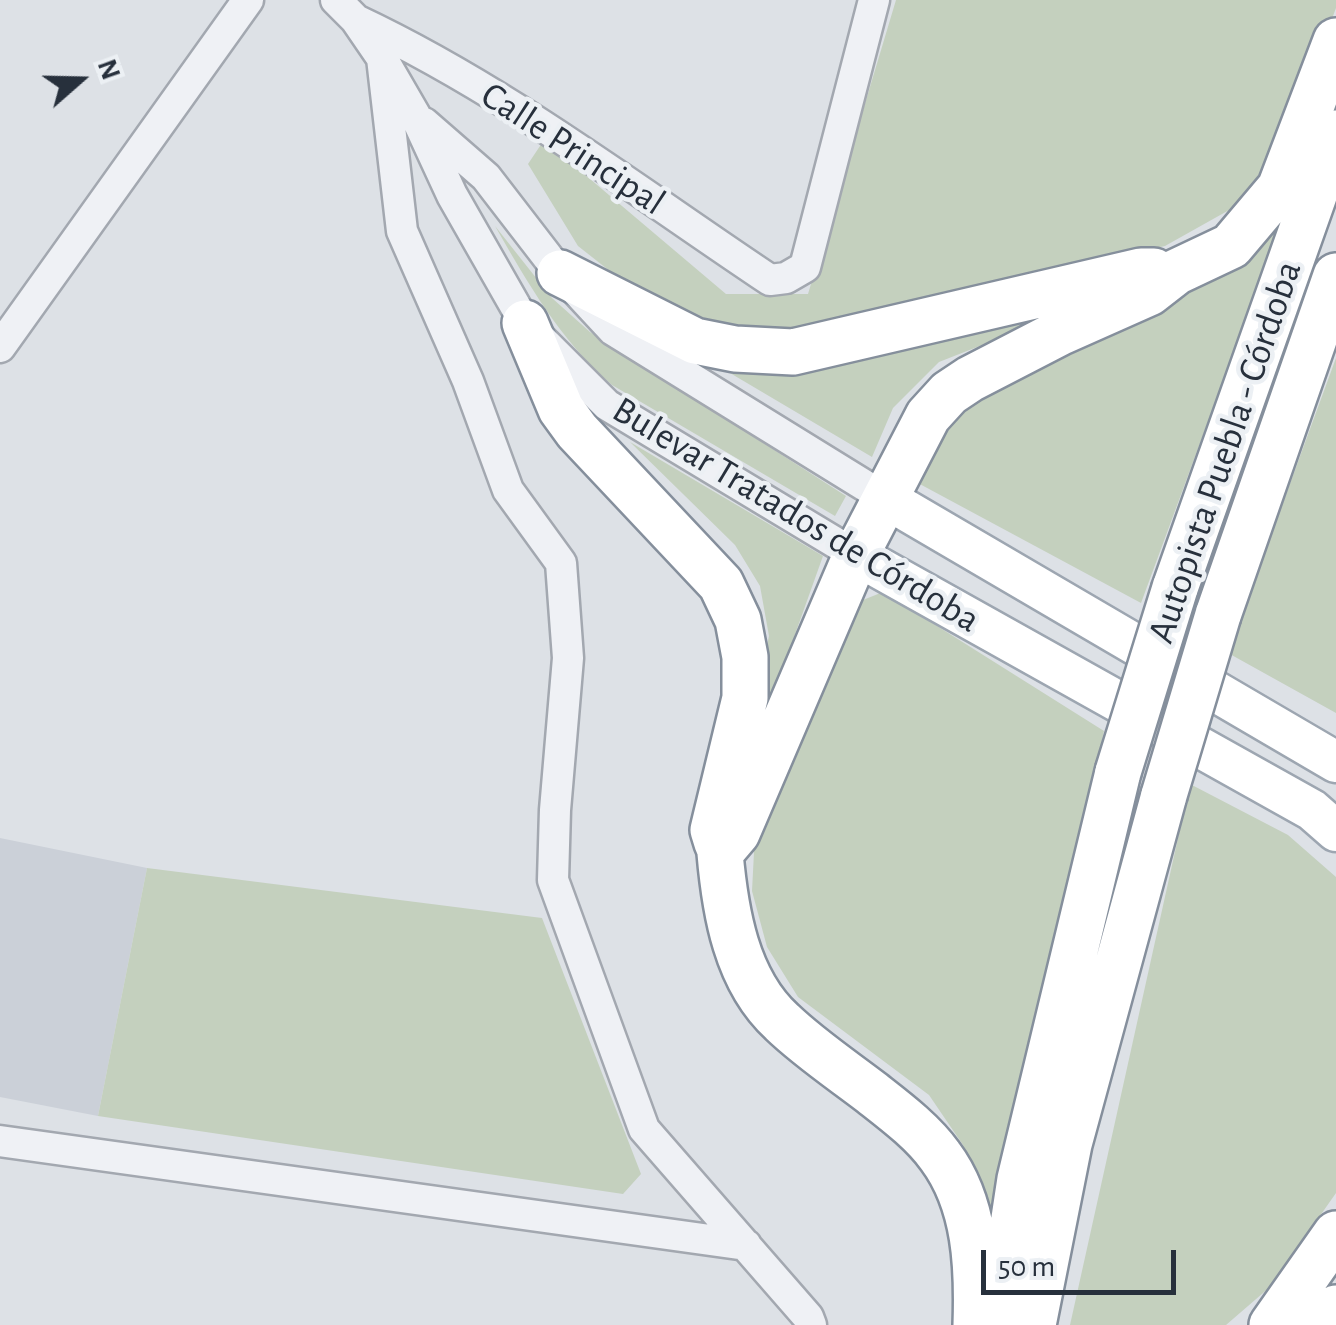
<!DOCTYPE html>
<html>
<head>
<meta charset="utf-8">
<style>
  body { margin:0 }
  #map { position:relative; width:1336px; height:1325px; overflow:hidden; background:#dde1e6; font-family:"Alegreya Sans",sans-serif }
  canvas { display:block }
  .north { position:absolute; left:30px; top:30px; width:100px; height:100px; -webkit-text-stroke:8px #ecf0f4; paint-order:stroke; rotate:70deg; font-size:28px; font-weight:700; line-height:40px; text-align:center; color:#27303c }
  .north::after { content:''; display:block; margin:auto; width:35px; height:45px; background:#27303c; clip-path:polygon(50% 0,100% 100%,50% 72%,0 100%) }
  .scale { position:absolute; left:981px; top:1250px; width:195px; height:45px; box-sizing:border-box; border:5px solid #27303c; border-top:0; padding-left:12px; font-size:30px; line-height:35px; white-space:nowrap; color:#27303c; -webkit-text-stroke:8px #ecf0f4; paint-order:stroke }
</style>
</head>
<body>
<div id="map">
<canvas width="1336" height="1325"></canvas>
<div class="north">N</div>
<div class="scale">50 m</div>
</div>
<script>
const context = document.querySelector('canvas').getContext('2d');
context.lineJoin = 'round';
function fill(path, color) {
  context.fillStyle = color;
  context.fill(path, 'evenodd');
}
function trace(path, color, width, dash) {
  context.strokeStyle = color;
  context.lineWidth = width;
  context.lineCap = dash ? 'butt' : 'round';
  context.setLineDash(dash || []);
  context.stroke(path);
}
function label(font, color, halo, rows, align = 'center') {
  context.font = font + ' "Alegreya Sans",sans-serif';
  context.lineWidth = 9;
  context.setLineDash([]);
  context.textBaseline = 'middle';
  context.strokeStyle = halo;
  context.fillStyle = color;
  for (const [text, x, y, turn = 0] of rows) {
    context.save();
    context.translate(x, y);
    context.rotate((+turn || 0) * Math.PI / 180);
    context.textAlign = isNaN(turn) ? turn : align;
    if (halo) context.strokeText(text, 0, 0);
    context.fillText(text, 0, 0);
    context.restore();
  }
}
const built = new Path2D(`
  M0,838L147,868L98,1116L0,1097Z`);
const green = new Path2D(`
  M896,0H1336V8L1296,115L1247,200L1165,246L788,334L710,327L639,294L578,246L528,164L544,140L726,294H808Z
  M1286,210L1141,603L916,482L945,412L1167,304L1227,267Z
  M495,226L552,298L590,332L846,496L835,516L612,385C560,340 529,285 495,226Z
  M1137,284L939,362L893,408L872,457L703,357Z
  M1336,358V713L1228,653Z
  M630,442L823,556L733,808L769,636L760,586L735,545Z
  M883,592L1104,731L990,1242L963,1145L929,1095L798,997L767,947L752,891L755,833L809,691L863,600Z
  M1190,784L1288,835L1336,877V1193L1270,1287L1226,1325H1070Z
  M147,868L542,918L641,1174L623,1194L98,1116Z`);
const minor = new Path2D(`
  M336,0L356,20L382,58L415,115L452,195L525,323L607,405L856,555
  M356,20C503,89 635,190 770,280L786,278L805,267L874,0
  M382,58L402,231L468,381L508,490L561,563L568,658L555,810L553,880L644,1129L808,1317L811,1325
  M424,123L486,177L560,273L613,330L885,498
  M0,347L248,0
  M0,1141L746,1245`);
const major = new Path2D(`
  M885,498L1336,762
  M856,555L1312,810L1336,831`);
const highway = new Path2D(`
  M560,273L695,341L735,349L793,352L1141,271H1154
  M525,323L561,409L577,431L721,584L738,620L745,657V698L713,830L717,843
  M1175,588L1336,133
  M1218,615L1336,276
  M999,1317L1020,1179L1118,772
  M976,1325C978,1268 976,1204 940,1156C923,1132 895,1111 872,1093C842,1070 809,1048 782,1022C736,980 725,911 720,853L737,833L856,555L928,416L949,393L970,379L1059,333L1149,293L1176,272L1231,246L1280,188L1336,41
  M1033,1325L1069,1144L1164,795
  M1272,1325L1336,1234
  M1308,1325L1336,1308`);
const highwayBridge = new Path2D(`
  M1118,772L1175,588
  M1164,795L1218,615`);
const streetNames = [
  ["Calle Principal",573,149,33],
  ["Autopista Puebla - Córdoba",1225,452,-71],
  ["Bulevar Tratados de Córdoba",796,515,31]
];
fill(built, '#cbd0d8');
fill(green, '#c4d0be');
trace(minor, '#a3a8b0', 35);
trace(major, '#9da6b1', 45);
trace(highway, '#858f9c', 50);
trace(minor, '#eff1f5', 30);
trace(major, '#fff', 40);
trace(highway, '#fff', 45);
trace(highwayBridge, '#858f9c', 50, []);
trace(highwayBridge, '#fff', 45);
label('38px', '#27303c', '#ecf0f4', streetNames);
</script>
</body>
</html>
